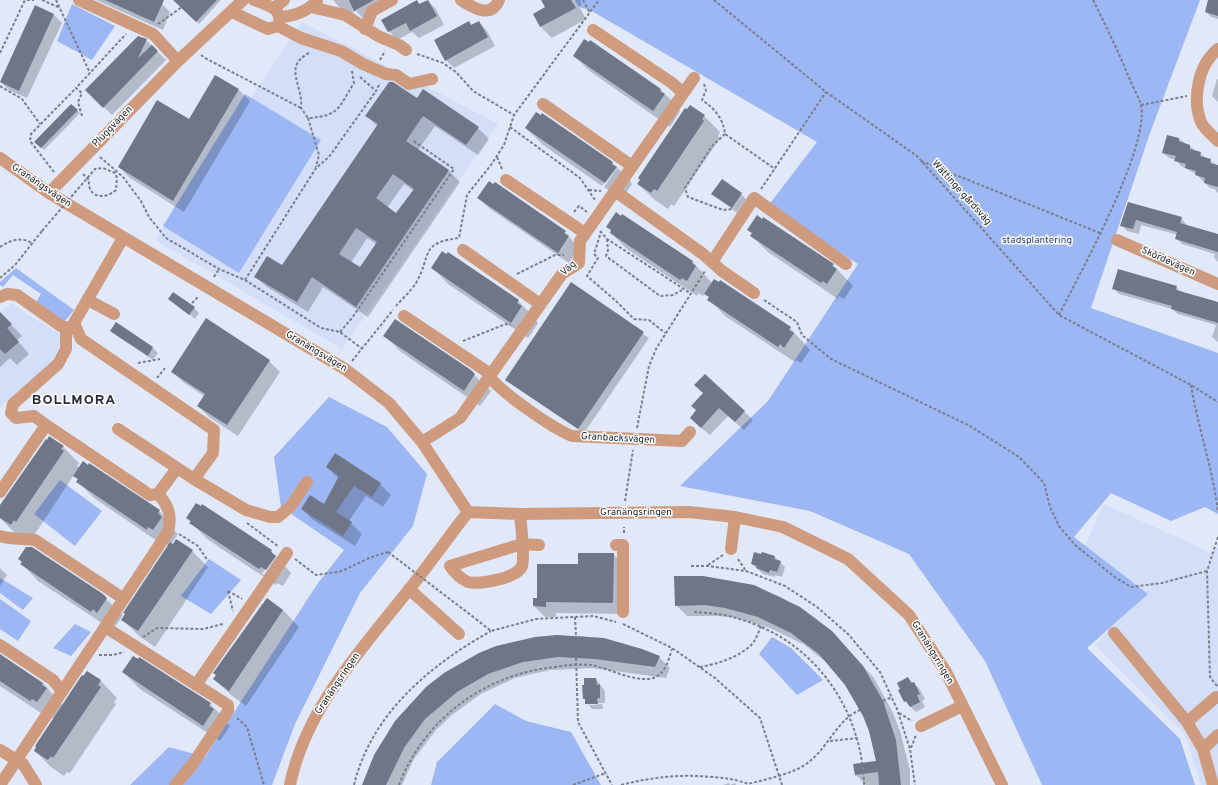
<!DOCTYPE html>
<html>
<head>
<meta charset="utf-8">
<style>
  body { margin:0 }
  canvas { display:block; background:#e0e8fa }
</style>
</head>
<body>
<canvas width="1218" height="785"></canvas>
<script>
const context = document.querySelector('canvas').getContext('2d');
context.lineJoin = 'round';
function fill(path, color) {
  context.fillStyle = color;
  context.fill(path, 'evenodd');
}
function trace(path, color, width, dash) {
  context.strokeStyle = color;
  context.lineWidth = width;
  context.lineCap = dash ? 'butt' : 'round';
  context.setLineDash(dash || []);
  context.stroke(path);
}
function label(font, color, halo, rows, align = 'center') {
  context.font = font + ' Overpass,sans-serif';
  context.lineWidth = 3;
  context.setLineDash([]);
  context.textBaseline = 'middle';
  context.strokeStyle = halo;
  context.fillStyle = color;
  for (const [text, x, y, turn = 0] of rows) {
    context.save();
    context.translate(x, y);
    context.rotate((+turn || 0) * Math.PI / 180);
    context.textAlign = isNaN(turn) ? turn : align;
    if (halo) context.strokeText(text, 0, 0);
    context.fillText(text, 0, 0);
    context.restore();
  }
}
const built = new Path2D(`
  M302,22L498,124L342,349L155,240Z
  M12,303L26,314L61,334L58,349L50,365L0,407V312Z
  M1104,504L1212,553L1218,546V785H1201L1186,736L1095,645L1135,605L1079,558Z`);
const green = new Path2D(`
  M575,0H1200L1150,133L1091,308L1218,353V514L1205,507L1171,521L1111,493L1074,537L1148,594L1087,648L1180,739L1195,785H1042L985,661L909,554L810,511L680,486L768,401L858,264L768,206L817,142L590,10L579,7Z
  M72,4L115,26L92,60L57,41Z
  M245,94L321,140L239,273L163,226Z
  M16,268L74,310L64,322L36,302L41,294L13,275L3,287L0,285V282Z
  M329,397L387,427L427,474L413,526L360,593L295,724L272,785H130L169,747L205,757L318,583L344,550L281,507L274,457Z
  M60,480L102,511L75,546L34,514Z
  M209,559L241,580L211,614L181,596Z
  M0,578L33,598L23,610L0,593Z
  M0,599L31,621L18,641L0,629Z
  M75,624L91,632L71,656L53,648Z
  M772,637L791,648L823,680L797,695L759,654Z
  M495,704L526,721L571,732L601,785H431L437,762Z`);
const shadow = new Path2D(`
  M96,0H153L162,4L170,12L163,30Z
  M174,0H221L199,24Z
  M333,0H390L363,18L356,11L349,14L344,13Z
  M543,0H580L582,5L579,6L586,19L552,38L541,27L534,15L547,8Z
  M1209,0H1218V19L1211,17L1206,12Z
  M428,1L436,9L444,25L419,38L412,32L397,40L389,31L417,2L421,5Z
  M46,11L54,15L62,23L27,98L9,90L1,82Z
  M469,22L472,26L479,22L487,31L495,46L454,68L446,60Z
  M146,40L166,60L112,115L86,90Z
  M590,42L661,90L677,106L676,107L680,111L670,127L591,72L574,56Z
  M1217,79H1218V102L1212,96Z
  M239,90L250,101L184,212L130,178L119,167Z
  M424,91L478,128L489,139L478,155L435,126L418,150L449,171L460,182L368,317L323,287L308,312L267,287L256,277L282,266L377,126L367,116L417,100ZM404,184L414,191L397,214L387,208ZM367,238L376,244L360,269L351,263Z
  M71,105L80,113L44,150L36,142Z
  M704,116L720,132L718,136L720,138L674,206L671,204L668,209L655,200L638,184Z
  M526,128L612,163L629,179L632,184L622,199L604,187L617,168H615L602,186L543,145Z
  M1179,139L1218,166V194L1215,189L1210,188L1196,174L1181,166L1176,160L1169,158L1163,153Z
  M713,194H741L746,199L737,213Z
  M479,198L565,232L579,248L569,263L490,209Z
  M1128,203L1181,218L1186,224V225L1218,235V262L1214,258L1215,254L1182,244L1177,239L1178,235L1141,225L1139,234L1127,231L1122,225Z
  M748,230L833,265L853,286L844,299L839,296L838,299L768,252L752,236L753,234Z
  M611,233L692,261L712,283L719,284L721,282L790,328L810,350L801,363L796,360L795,362L725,316L709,299L710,298L705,293L703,296L698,293L697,296L627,249Z
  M448,253L518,301L535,318L538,323L528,338L448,284L432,267Z
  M572,284L649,338L584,433L506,380Z
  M1176,287L1182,293L1218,303V342L1212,337L1216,325L1178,314L1172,309L1119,294L1113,288Z
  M169,299L194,308L199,313L195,319Z
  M0,313L22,336L17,340L29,354L17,365L10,358L0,367Z
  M116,324L153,348L158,353L153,360L117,336L111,331Z
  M385,336L474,375L491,391L480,406L401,352Z
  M269,361L280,372L238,436L209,417L198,406L204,396L183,382L172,371Z
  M705,375L753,420L744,430L728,416L710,435L699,426L698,411L704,394Z
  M63,447L79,463L77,466L80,468L159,511L175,527L174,530L178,534L171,544L192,551L208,567L155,647L139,636L123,620L169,546L165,543L163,545L94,498L77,481L79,480L74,475L33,537L28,541L14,532L0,518V507Z
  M327,467L380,484L391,495L383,507L366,496L349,521L362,534L355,546L313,520L302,509L324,506L338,478Z
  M187,518L271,551L291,573L283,586L277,583L276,585L207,539ZM274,556L276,557L264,575L262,574Z
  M613,554L624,565V614L556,613V617H545L534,606L538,599L579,565Z
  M774,556L785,567L782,577L775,575V577L763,574L752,564Z
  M22,564L106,599L123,615L114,628L108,627L38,581Z
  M0,568L7,575L0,586Z
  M703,577L754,586L781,597L815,618L843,644L874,678L893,713L900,731L910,770V785H866L856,775L878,761L864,715L846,684L826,662L803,644L770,628L736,618L717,616H687L676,605Z
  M262,604L283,610L299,627L246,706L231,695L214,679L217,675L215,673Z
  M582,636L621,643L659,657L670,668L666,678L592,668L550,670L515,678L481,694L452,715L436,730L414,759L402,785H364L396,721L536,638Z
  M0,655L43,683L63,706L87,672L101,681L117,698L114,702L116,704L70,773L67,772L64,776L51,767L35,751L54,719L49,715L47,717L0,686Z
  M139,659L210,704L227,721L226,722L230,726L220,741L140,689L123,672Z
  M908,678L919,688L925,699L922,701L925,707L916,712L905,701Z
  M596,679L605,691V703H588L590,705L602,704L603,709H592L584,698Z
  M729,783L730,785L735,783L736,785H723Z`);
const building = new Path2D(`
  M105,0H164L154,22Z
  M173,0H217L196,22Z
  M349,0H374L354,11Z
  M417,0L419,4L428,0L437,16L410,31L406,23L388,32L381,20Z
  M541,0H571L576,8L540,27L533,14L545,7Z
  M1208,0H1218V16L1205,12Z
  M35,5L54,14L19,91L0,82Z
  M469,21L471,25L479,21L488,37L445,61L434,40Z
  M138,36L147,39L138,58L152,45L158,51L103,108L85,90Z
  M584,39L589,42L590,40L661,89L660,91L665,94L653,111L573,56Z
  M215,75L239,89L173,201L118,167L157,100L189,119Z
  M389,82H393L417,98L423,89L479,127L466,145L423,116L406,141L449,170L356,307L312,277L297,302L254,277L267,256L282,265L378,124L365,116ZM393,174L414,189L396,213L376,198ZM356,228L377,242L360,267L339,254Z
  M71,104L78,110L41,148L34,142Z
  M690,105L705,115L702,119L704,121L657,191L654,189L651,193L637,184L640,180L638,178L685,108L687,109Z
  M536,112L541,115L542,113L613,162L612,164L617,167L605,183L525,128Z
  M1167,135L1179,138V141L1190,145V149L1201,152L1200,156L1211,159L1210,163L1218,165V187L1204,183L1205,178L1195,175L1196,171L1185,168L1186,164L1174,161L1176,156L1162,153Z
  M722,179L742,193L732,208L711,194Z
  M489,181L493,184L495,182L566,231L564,233L569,236L558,253L477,198Z
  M1128,202L1182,217L1180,223L1218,234V252L1175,239L1177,232L1136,220L1133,229L1120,226Z
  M616,212L621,216L622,214L693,261L692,263L696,266L687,281L682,278L680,280L610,233L611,230L606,227Z
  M757,215L762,219L763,217L834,264L832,266L837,269L827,284L823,281L821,283L750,236L752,233L747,230Z
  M442,251L446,254L448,252L519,300L517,303L522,306L511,323L431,268Z
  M1118,269L1177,286L1176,290L1218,302V323L1171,309L1172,306L1112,289Z
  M714,279L719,282L720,280L791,327L789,330L794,333L784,348L780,344L778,347L707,300L709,297L704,294Z
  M571,282L644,332L578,429L505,380Z
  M173,292L195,307L189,315L168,299Z
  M0,312L12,324L7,328L19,342L5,354L0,349Z
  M206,318L270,360L227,425L197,406L205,394L171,372Z
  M395,319L471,370L475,374L464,391L383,336Z
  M116,322L153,347L148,356L110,331Z
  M705,374L745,411L735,422L719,408L701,428L690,418L696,410L691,406L703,393L694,385Z
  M49,436L64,446L61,449L64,451L16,522L14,520L11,525L0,518V505L46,439L47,440Z
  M335,453L381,483L372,497L354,486L336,512L352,522L343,536L301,509L310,495L324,504L339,476L326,467Z
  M83,461L88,465L89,463L160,510L158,513L162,517L153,530L148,527L147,530L76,482L78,479L73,476Z
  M196,503L201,506L202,504L272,550L271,552L276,556L266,570L261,567L259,569L189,523L191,521L186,518Z
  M176,539L193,550L138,631L121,620L125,614L123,613L170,542L173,544Z
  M26,547H32L103,594L107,598L97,613L93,609L91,612L20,564L22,562L18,559Z
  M754,552L761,554L762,552L775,556L774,559L781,561L777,572L770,570L769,573L756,568L757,566L751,564Z
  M578,553H614L613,603L546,602V607L533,606V598H537V564H578Z
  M674,576H703L754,585L800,607L832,631L863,666L883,701L896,740L901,785H879L878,772L855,775L853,764L876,761L869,731L863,716L845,685L819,654L791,633L758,617L725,608L705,605L675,606Z
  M267,598L283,610L229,691L213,679L216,675L213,673Z
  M557,635L604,638L642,649L660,656L655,667L595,659L558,657L523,662L488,674L457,692L425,719L404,748L386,785H362L374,755L395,721L426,687L444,673L479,653L496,646L535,637Z
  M0,654L43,683L42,685L47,688L37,702L32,699L30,701L0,681Z
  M133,656L138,659L139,657L211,703L209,706L214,709L203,726L122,672Z
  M87,671L101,680L98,685L101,687L53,758L51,756L48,760L34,751L36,747L35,746L82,675L83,676Z
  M908,677L911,683L914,682L920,694L917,695L920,702L910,707L906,701L904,702L898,690L900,689L897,683Z
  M584,678H596L597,685L600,684V698H597L598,704H585V699H583L582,685H584Z`);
const path = new Path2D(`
  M27,0H34
  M42,0L58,7
  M56,0L90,73
  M583,0L590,13
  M714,0L826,92L917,156L1059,315L1191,385L1218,402
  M158,24L182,7
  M0,53L25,0
  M309,53C282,67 304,86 301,108L308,118C340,116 338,108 354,83L352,71
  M417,54L443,63L456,72L473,91L514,115
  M201,55L205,58L301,108
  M380,60L385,51
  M360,77L376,91L380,83
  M704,84L706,90L702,100C715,109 723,118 725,134L775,169
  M0,86L22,99L40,124
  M1141,105L1187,96
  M82,116L78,102L82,93L76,88L126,34
  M308,118L319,155L316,167
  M510,127L580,178L595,200
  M725,134L712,146L685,188L688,197L723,210L732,209
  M100,157L123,177L141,201L149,217L166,238L219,269L245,280L321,328L340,332L361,348
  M497,157L502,169
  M921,161L1100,233
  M54,172L30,141L31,134L76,88
  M83,174L89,180
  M761,189L826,92
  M589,190L601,191
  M574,212L579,206L587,212
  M600,231L607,239L690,293
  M600,235L594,254L598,258L587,276L615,300L634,319L649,320L665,333
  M607,239L608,250L606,256L660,296L673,295L684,289
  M0,247C10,240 22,236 33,244
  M517,274L555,255H564
  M214,277L219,269
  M0,278L15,265L42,231
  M245,280L316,168L329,157L376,91
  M764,300L797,322L802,335L831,359L970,426L1019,457L1044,483L1050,507L1059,526L1075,545L1116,578L1131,587L1162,583L1207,571
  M192,303L199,296
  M396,306C402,299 411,291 416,283C432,255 419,243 459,238L467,195L491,165L504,145L514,115L599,0
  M1059,315C1080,273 1150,147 1141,105C1139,97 1133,88 1130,80C1119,53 1106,26 1093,0
  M340,332L352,318L454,169L412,140
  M463,341L506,324L511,325
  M352,361L393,310
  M138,363L160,359
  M157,378L165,368
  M1191,385C1198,428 1213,469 1218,512
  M637,428L649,366L656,349L705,271
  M625,501L633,450
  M247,523L279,547
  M624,533V527
  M179,534L198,546L208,561
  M295,559L316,575L342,571L369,558L388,552
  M738,559L746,571
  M708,565L723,555
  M691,566H708L746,571L785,586L817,607L848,634L880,672L897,709L910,749L915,785
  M228,591L233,611
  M228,591L242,599
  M694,612C709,613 725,614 739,619C814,640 862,709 864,785
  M575,617L576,635
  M476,619L491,631L536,619L593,616L616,622
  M623,624L672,648L715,678L760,718L782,785
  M143,637L157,628L203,629L223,624
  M99,655H113L124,652
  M576,658L578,722L612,785
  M700,667C717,664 737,658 750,646C756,641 758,633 761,626
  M1217,686L1210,677L1207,571L1218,537
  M883,701L892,697
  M899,713L912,721
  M237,718L247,727L264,785
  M830,741L858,738
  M911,748L916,735
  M354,785C371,714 430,665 491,631
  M399,785C424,719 485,674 555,667C567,665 579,664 591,665C609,668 639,685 656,677C666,672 669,658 672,649
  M573,785L606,773
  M621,785C653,777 679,774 712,777C725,778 736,779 748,784C766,779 794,774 809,762C828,747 838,719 860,710`);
const minor = new Path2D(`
  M79,0L153,34L178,61
  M461,0C473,8 491,19 499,0
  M311,7L345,15L378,36L399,45L406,50
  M274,8L284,0
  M232,12L268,29L278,26C285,9 267,5 254,0
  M280,17C295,16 307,12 317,1
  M278,26L301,38L341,51L363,64L386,74L396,75L409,84L432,79
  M365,29L372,11L392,0
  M593,30L672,83L683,93
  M1218,49C1198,65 1192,99 1201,122C1204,129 1213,136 1218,141
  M543,104L632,166
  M0,158L49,193L345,369L389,403L422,442L468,512
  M506,180L585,233
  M615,191L703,254L722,271L754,293
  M49,193L178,61L243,0
  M123,238L74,323L81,339L214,430L213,453L194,479
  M1117,240L1218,284
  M463,250L540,304
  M712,262L754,198L846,264
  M0,297L7,294L17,295L61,326L72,329
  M88,300L114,314
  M404,316L486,371C493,388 554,429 572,436L682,441L690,432
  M46,425L34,416L16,418L11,413L13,404L58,364L66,349V327
  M118,429L194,479L246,510L270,517H278L291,506L307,482
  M422,442L460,418L562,274L579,263L580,241L694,78
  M0,492L46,425L150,495L158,494
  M468,512L520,514L689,512L735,517L783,527L848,559L909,615L946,672L1002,785
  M520,514C521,525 525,557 522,566C518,578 479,585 468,582C461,579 454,572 450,566L522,544L539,545
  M0,536C11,540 24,538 35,540L124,599
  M616,545H623V612
  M731,549L735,517
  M409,589L459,634
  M105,627L228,705V711L192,765L175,785
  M1114,633L1187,722L1203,749L1213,785
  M0,645L53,680L61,690
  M196,685L287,553
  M1187,722L1216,697L1218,698
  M921,726L962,706
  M1203,749L1218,735
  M0,750L23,764L36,785
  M0,785L168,532C172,516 169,506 158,494L177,468
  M290,785C305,710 361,650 407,592C428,566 447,539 468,512`);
const pathBridge = new Path2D(`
  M42,231L95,169L103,168L115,173L117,178L116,190C105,200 87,198 89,180
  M388,552L476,619`);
const streetNames = [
  ["Pluggvägen",113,127,-46],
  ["Granängsvägen",41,186,34],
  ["Wättinge gårdsväg",961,193,48],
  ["Skördevägen",1168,262,24],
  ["Väg",569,269,-42],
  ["Granängsvägen",316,352,31],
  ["Granbacksvägen",618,439,3],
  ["Granängsringen",636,513],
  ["Granängsringen",932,653,59],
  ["Granängsringen",338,684,-56]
];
const parkNames = [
  ["stadsplantering",1037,241]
];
const districtNames = [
  ["BOLLMORA",74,401]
];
fill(built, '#d3def8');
fill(green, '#9db7f5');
fill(shadow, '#0003');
fill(building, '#6f7687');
trace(path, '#797e8a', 2, [3, 2]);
trace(minor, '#ce9b7f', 12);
trace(pathBridge, '#797e8a', 2, [3, 2]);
label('10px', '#1f2228', '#fff', streetNames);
label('10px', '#243c89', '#fff', parkNames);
context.letterSpacing = '1px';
label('bold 14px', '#262c3a', '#fff', districtNames);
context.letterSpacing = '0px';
</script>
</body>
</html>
